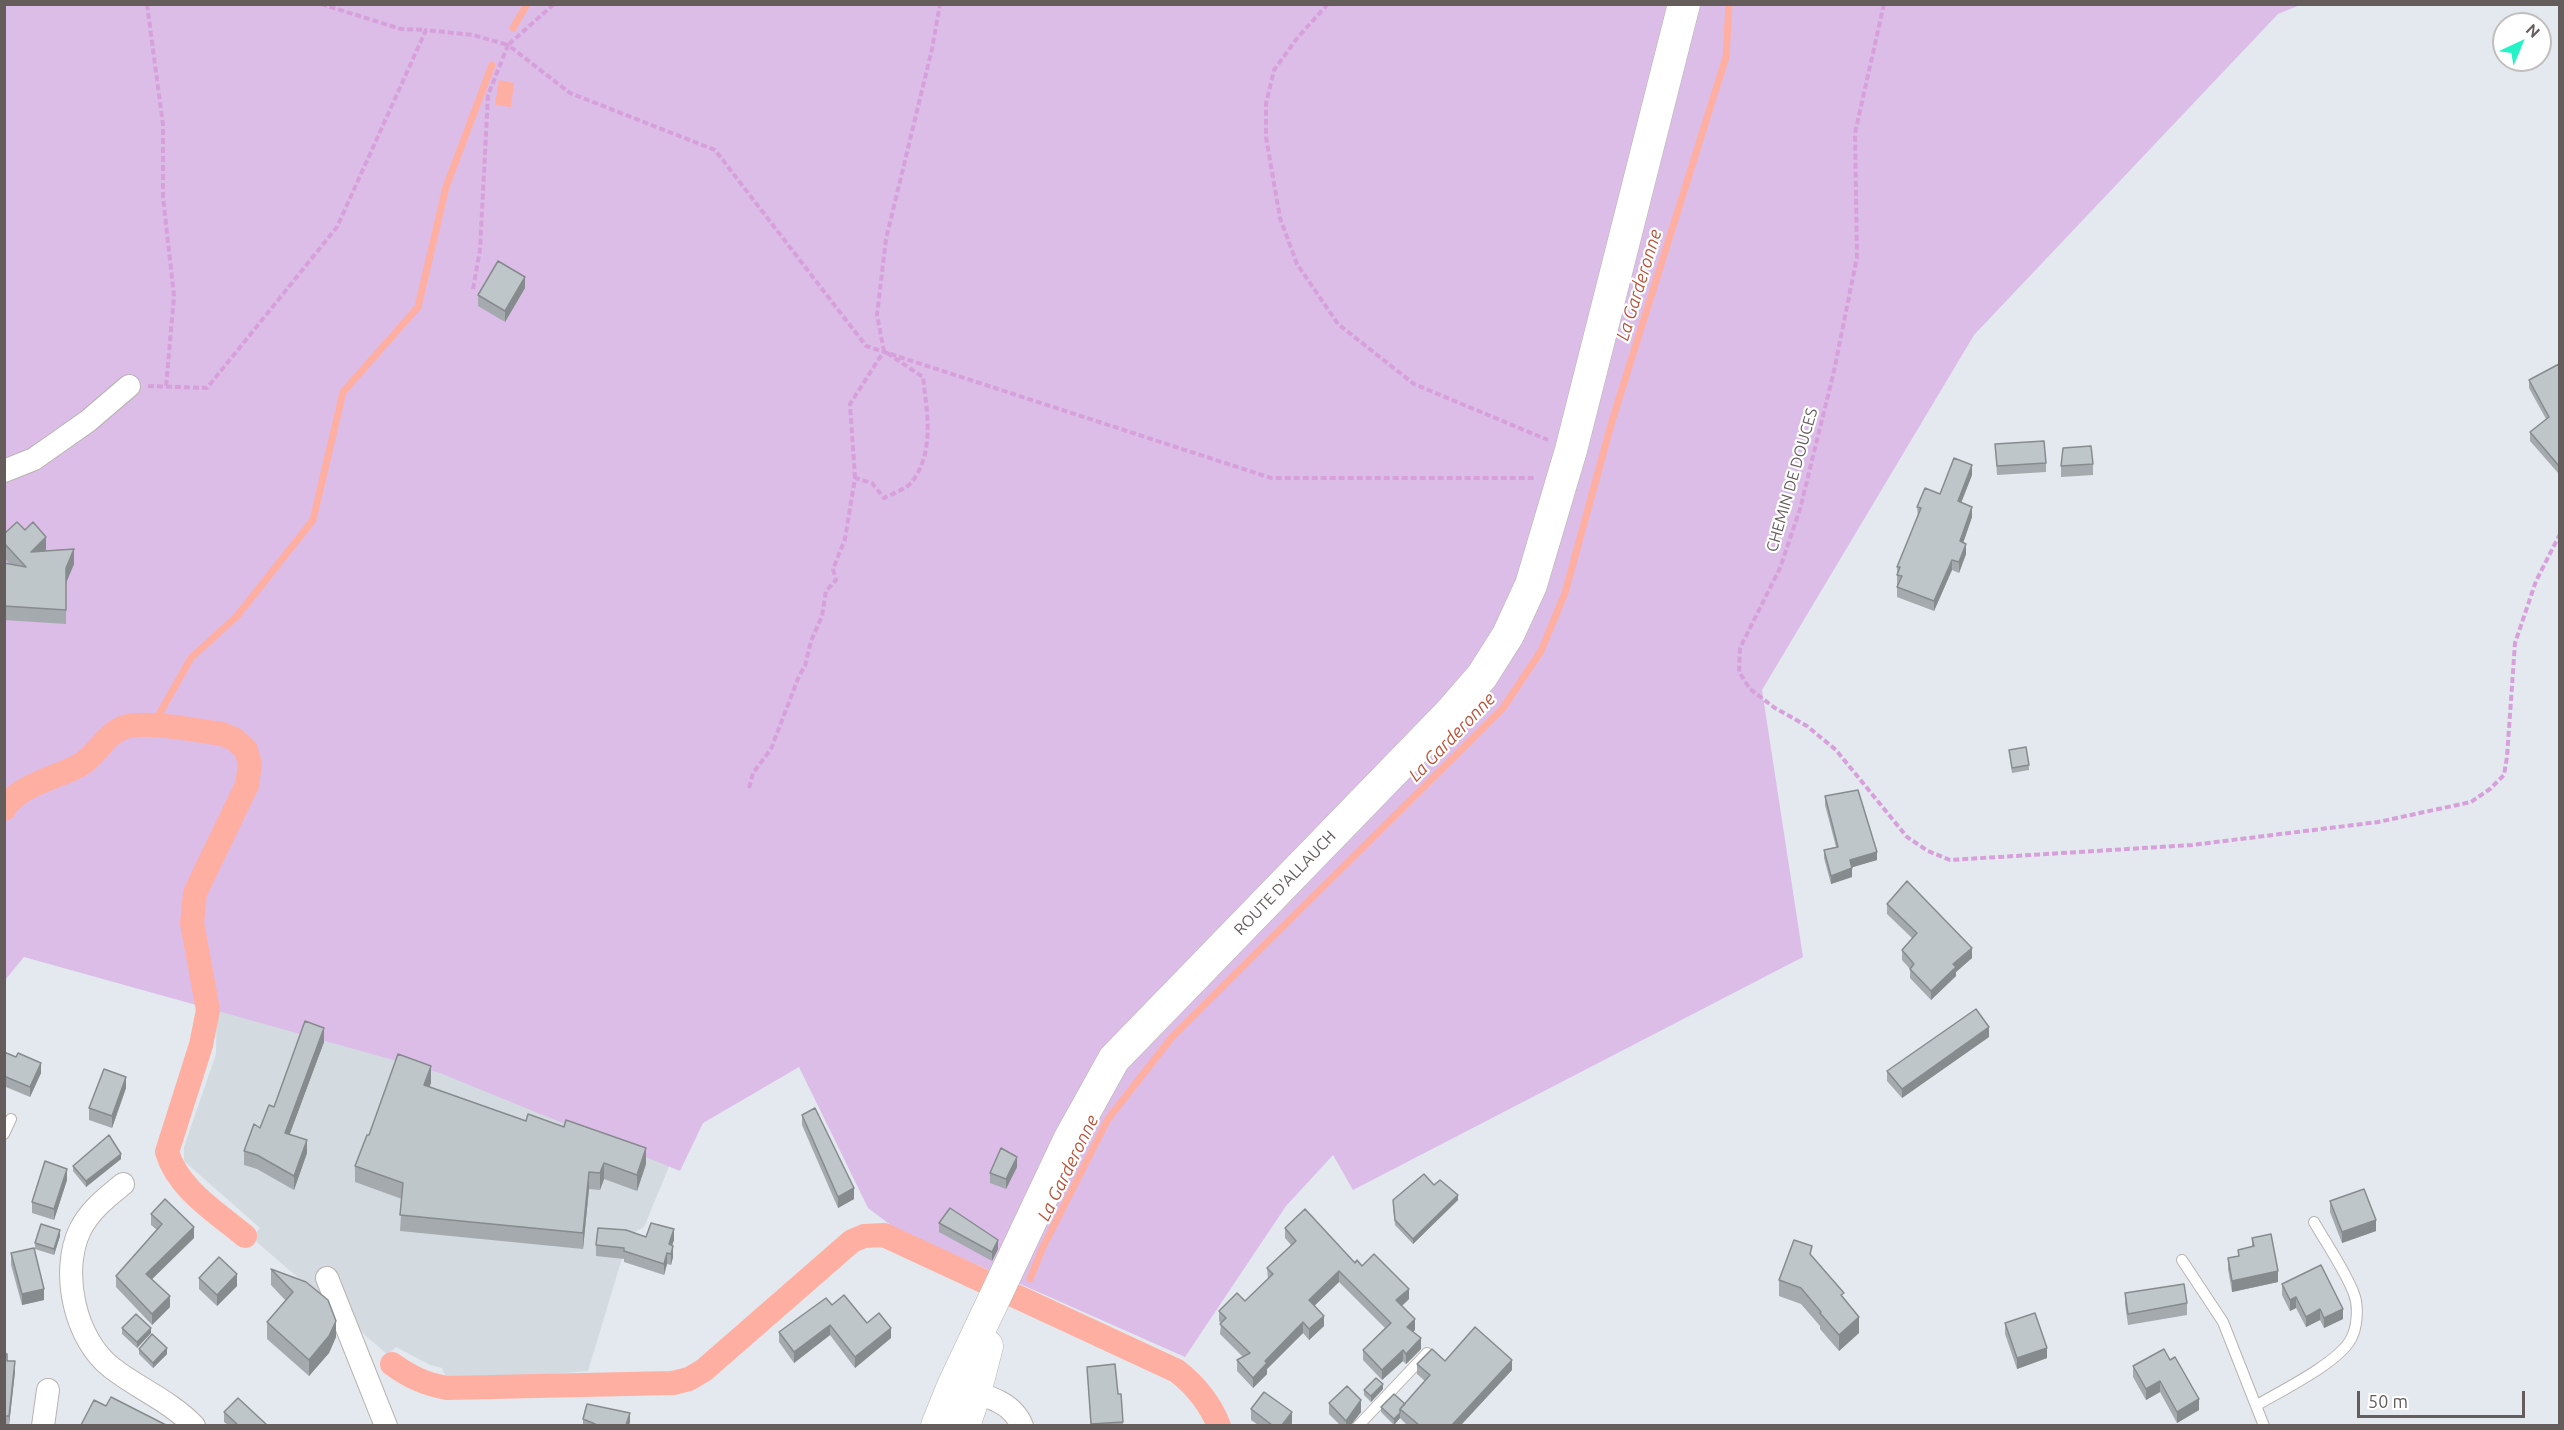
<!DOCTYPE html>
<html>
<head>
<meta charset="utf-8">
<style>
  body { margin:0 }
  #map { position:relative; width:2564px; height:1430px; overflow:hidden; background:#e3e9ef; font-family:Ubuntu,sans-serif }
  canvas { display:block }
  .frame { position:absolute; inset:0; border:6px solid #645d5b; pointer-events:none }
  .north { position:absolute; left:2492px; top:12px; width:60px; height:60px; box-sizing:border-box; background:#fff; border:2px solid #c1bebd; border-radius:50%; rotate:44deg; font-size:16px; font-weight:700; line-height:24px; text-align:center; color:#645d5b }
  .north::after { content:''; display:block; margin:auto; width:21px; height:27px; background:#24f3c7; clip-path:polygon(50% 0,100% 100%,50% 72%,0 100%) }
  .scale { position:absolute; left:2357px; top:1391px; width:168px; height:27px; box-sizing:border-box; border:3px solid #645d5b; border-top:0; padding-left:8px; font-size:18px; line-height:21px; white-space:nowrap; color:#645d5b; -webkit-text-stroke:4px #fff; paint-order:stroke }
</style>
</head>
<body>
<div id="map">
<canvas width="2564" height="1430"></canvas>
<div class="frame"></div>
<div class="north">N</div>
<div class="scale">50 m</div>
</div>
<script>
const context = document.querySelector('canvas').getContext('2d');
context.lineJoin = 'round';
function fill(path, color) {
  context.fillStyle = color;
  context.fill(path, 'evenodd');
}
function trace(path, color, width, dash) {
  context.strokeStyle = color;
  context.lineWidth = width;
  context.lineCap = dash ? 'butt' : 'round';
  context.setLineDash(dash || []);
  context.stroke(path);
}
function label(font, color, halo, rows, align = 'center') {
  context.font = font + ' Ubuntu,sans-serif';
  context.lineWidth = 4.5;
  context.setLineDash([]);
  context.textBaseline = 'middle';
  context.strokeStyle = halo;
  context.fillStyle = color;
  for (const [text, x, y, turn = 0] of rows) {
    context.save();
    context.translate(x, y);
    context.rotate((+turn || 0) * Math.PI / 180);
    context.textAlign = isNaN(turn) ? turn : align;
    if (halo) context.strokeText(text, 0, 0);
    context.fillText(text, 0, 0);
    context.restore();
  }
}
const education = new Path2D(`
  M217,976L683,1133L644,1227L629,1235L588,1371L449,1383L442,1368L430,1365L396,1347L388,1355L252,1238L260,1228L184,1161V1147L216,1054Z`);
const green = new Path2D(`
  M5,5H2300L2278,14L1974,335L1762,690L1803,957L1353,1190L1333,1155L1286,1206L1185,1357L896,1229L868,1208L799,1067L703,1123L680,1171L440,1073L24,957L5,980Z`);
const water = new Path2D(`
  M499,80L514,83L511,107L495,105Z`);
const stream = new Path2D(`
  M513,28L527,4
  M153,725L191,658L237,616L313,520L343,392L418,307L446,187L492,65
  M1030,1279L1043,1247L1108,1119L1172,1037L1503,708L1541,651L1565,593L1612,421L1726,57L1729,4`);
const canal = new Path2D(`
  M4,809C18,785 57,778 80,765C97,755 106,733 125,727C147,720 198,731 222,734L234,739L246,750L250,764L247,785L195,893L192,923L208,1010L201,1045L167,1152C178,1189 216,1212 245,1236
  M392,1364C410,1377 425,1384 447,1388L673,1383L689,1379L704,1370L852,1241L864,1236L884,1235L1177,1371C1196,1386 1210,1403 1219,1426`);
const path = new Path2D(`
  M147,4L163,125V197L174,296L166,387
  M321,4L401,29L426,30
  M1328,4L1298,37L1274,70L1266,104V137L1280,218L1297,264L1338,324L1414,384L1548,440
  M1884,4L1855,133L1857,257L1834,371L1800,509L1780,568L1740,648L1739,672L1750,689L1775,708L1807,726L1836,750L1907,837L1928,851L1950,860L2192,845L2378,822L2471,802L2490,789L2504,775L2507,757L2515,643L2536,581L2560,534
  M473,289L480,250L488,95L508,45L570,93L715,150L866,346L1271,478H1536
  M148,386L207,388L337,227L426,30L473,35L508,45L554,4
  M855,478L850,404L884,351
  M749,788L753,773L771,749L799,676L805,666L811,641L822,616L826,591L836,580L833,569L845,539L855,478L872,483L884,498C892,494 906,489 912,482C935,451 927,412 923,377L884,351L877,315L886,239L932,49L940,4`);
const service = new Path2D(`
  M4,1134L11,1119
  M2182,1260L2223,1322L2264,1426
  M2257,1405C2281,1391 2338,1363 2351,1339C2357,1328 2359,1307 2354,1294C2346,1272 2326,1243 2314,1222
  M1358,1426L1427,1353`);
const minor = new Path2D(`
  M4,471L34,459L88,421L129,386
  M123,1184C106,1198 90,1210 80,1230C60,1272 75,1340 112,1368C139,1389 170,1401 194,1426
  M327,1278L386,1426
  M962,1389C986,1396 1012,1401 1022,1426
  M43,1426L48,1390`);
const secondary = new Path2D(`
  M937,1426L953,1386L1069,1140L1114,1059L1450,713L1482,676L1508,635L1531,585L1571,450L1684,4
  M964,1426L975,1393L987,1346`);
const wall = new Path2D(`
  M525,288L505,322L478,306V295Z
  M2559,364V474L2530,441V432L2546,419L2529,388V380Z
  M1995,444L2046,463V472L1997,475Z
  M2093,464V475L2061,477V466Z
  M1972,475L1961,502L1972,517L1963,543L1966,554L1959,573L1952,570L1934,611L1897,597V567L1918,517L1917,507Z
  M4,534L46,551L74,564L66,583V624L4,620V564L11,565L4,558Z
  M2009,750L2029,765V770L2012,773Z
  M1825,796L1877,860L1852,867V877L1831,884L1824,858V850L1836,847L1825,805Z
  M1887,904L1972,958L1956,972V976L1931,1000L1910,978V969L1902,960V950L1913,939L1887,914Z
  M1989,1037L1902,1098L1887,1081V1071Z
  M324,1042L289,1135L307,1153L294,1190L257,1169L244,1165V1151L274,1107Z
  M4,1052L41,1073L30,1097L6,1087L4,1090Z
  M431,1083L429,1087L646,1164L637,1191L604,1179L600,1190L589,1189L583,1249L400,1231L402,1199L355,1182V1166Z
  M126,1088L112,1128L89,1120V1108Z
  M802,1115L854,1199L838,1208L802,1125Z
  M121,1159L86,1187L73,1171V1166Z
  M1017,1167L1006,1189L990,1183V1173Z
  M67,1180L54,1220L32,1213V1202Z
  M1434,1185L1458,1200L1413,1244L1395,1225L1393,1205Z
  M2330,1201L2376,1231L2342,1243L2330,1212Z
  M151,1214L194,1238L152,1279L170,1307L152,1325L116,1287V1276L157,1230L151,1225Z
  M939,1223L998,1249L992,1261L939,1232Z
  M1285,1228L1362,1266L1409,1299L1402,1306L1415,1330L1413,1332L1421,1349L1406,1364L1403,1361L1382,1380L1363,1360V1350L1385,1328L1339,1282L1314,1306L1324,1326L1309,1340L1303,1333L1267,1369V1374L1253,1388L1237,1371V1360L1243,1357L1220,1334L1221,1323L1219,1321V1311L1245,1301L1268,1279L1267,1268L1291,1245L1285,1238Z
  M60,1236L54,1255L35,1249V1243Z
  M646,1237L674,1240L672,1245L673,1257L671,1265L667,1264L664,1275L624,1262V1259L596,1256V1245Z
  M2252,1238L2278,1282L2232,1292L2228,1269V1258L2238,1256V1250L2252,1247Z
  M11,1253L44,1300L22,1305L11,1265Z
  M1812,1257L1844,1299L1859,1333L1839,1351L1820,1329V1326L1801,1304L1779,1296V1280Z
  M271,1269L336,1337L329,1353L309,1376L267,1339V1322L286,1301L271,1285Z
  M199,1278L237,1286L217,1306L199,1289Z
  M2282,1284L2343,1319L2324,1328L2320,1320L2306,1327L2296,1308L2290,1311L2282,1295Z
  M2125,1293L2187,1303V1315L2128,1325L2125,1304Z
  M832,1305L867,1323L891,1338L855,1368L830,1335L794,1363L779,1342V1332Z
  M2005,1323L2047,1358L2017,1369L2005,1334Z
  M122,1328L151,1333L137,1348L122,1334Z
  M139,1349L167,1354L153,1368L139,1354Z
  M2164,1349L2199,1410L2177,1423L2160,1392L2146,1400L2133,1377V1366Z
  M4,1353L7,1361L15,1372L9,1425H4Z
  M1417,1364L1512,1370L1461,1425H1407L1400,1418L1394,1425L1381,1412V1407L1405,1404L1425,1381L1417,1374Z
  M1087,1367L1118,1394H1121L1123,1425H1091Z
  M1383,1389L1371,1402L1364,1395V1390Z
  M1329,1403L1361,1412L1351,1425H1340L1329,1414Z
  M1251,1409L1292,1423L1291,1425H1258L1251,1420Z
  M224,1412L267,1425H228L224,1422Z
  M583,1419L630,1422L629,1425H583Z`);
const shadedWall = new Path2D(`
  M525,277V288L505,322V311Z
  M1972,465V475L1958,511V501Z
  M1972,507V517L1960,552V541Z
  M46,537V552H31Z
  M1966,544V554L1959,573V562Z
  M74,549V564L66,583V624V568Z
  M1952,560V570L1934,611V601Z
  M1877,852V860L1850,868V860Z
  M1852,868V877L1831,884V876Z
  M1972,948V958L1956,972V976L1931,1000V991L1953,964Z
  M1989,1027V1037L1902,1098V1089Z
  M324,1028V1042L285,1147V1133Z
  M41,1063V1073L30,1097V1087Z
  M431,1066V1083L424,1102V1085Z
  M6,1077V1087L4,1090V1080Z
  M126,1077V1088L112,1128V1116Z
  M307,1140V1153L294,1190V1176Z
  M646,1148V1164L637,1191V1175Z
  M121,1154V1159L86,1187V1181Z
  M1017,1157V1167L1006,1189V1179Z
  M604,1163V1179L600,1190V1173Z
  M67,1169V1180L54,1220V1209Z
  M589,1172V1189L583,1249V1233Z
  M854,1188V1199L838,1208V1197Z
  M1458,1195V1200L1413,1244V1239Z
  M2376,1220V1231L2342,1243V1232Z
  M194,1227V1238L146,1285V1274Z
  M674,1229V1240L669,1255V1244Z
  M60,1230V1236L54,1255V1249Z
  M998,1240V1249L992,1261V1252Z
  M673,1246V1257L671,1265V1254Z
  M667,1253V1264L664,1275V1264Z
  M1339,1271V1282L1309,1311V1300Z
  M2278,1271V1282L2232,1292V1281Z
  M237,1274V1286L217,1306V1295Z
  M44,1289V1300L22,1305V1294Z
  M1409,1289V1299L1396,1311V1300Z
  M170,1296V1307L152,1325V1314Z
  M2296,1297V1308L2290,1311V1300Z
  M2320,1309V1320L2306,1327V1317Z
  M2343,1309V1319L2324,1328V1318Z
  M1324,1316V1326L1309,1340V1329Z
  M1859,1317V1333L1839,1351V1335Z
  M1415,1319V1330L1407,1337V1327Z
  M336,1321V1337L329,1353L309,1376V1360Z
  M1303,1322V1333L1267,1369V1374L1253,1388V1378L1265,1361Z
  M830,1325V1335L794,1363V1352Z
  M151,1328V1333L137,1348V1342Z
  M891,1328V1338L855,1368V1357Z
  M1421,1338V1349L1406,1364V1354Z
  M167,1348V1354L153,1368V1363Z
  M2047,1348V1358L2017,1369V1358Z
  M1403,1350V1361L1382,1380V1370Z
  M1512,1360V1370L1461,1425H1452Z
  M15,1361V1372L9,1425V1416Z
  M2160,1381V1392L2146,1400V1389Z
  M1383,1384V1389L1371,1402V1396Z
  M2199,1399V1410L2177,1423V1412Z
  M1361,1400V1412L1351,1425H1346V1421Z
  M1292,1412V1423L1291,1425H1282Z
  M630,1413V1422L629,1425H626Z
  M1400,1413V1418L1394,1425V1419Z`);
const building = new Path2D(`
  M498,261L525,277L505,311L478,295Z
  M2559,364V466L2530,432L2549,417L2529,380Z
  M2044,441L2046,463L1997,466L1995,444Z
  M2091,446L2093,464L2061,466L2063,448Z
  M1954,458L1972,465L1958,501L1972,507L1960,541L1966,544L1959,562L1952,560L1934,601L1897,587L1902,576L1897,575L1900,567H1897L1921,508L1917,507L1925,488L1940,494Z
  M17,522L25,530L33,522L46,537L31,552L74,549L66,568V610L4,606V563L26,567L4,543V534Z
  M2026,747L2029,765L2012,768L2009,750Z
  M1858,790L1877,852L1850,860L1852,868L1831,876L1824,850L1838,847L1825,796Z
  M1907,881L1972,948L1953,964L1956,967L1931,991L1910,969L1914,964L1902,950L1917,933L1887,904Z
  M1976,1009L1989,1027L1902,1089L1887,1071Z
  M305,1021L324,1028L285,1133L307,1140L294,1176L257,1155L244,1151L254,1124L260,1128L269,1105L274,1107Z
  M4,1052L16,1057L18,1053L41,1063L30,1087L6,1077L4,1080Z
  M398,1054L431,1066L424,1085L526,1121L528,1114L564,1127L566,1120L646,1148L637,1175L604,1163L600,1173L589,1172L583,1233L400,1215L403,1183L355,1166L367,1135H369Z
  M104,1069L126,1077L112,1116L89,1108Z
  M815,1108L854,1188L838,1197L802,1115Z
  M109,1135L121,1154L86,1181L73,1166Z
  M1001,1148L1017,1157L1006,1179L990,1173Z
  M45,1161L67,1169L54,1209L32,1202Z
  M1424,1174L1434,1185L1440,1180L1458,1195L1413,1239L1395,1220L1393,1200Z
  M2364,1189L2376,1220L2342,1232L2330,1201Z
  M165,1199L194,1227L146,1274L170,1296L152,1314L116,1276L162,1224L151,1214Z
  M950,1208L998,1240L992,1252L939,1223Z
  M1305,1209L1355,1263L1357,1260L1362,1266L1374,1254L1409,1289L1396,1300L1415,1319L1407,1327L1421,1338L1406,1354L1403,1350L1382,1370L1363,1350L1391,1323L1339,1271L1309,1300L1324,1316L1309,1329L1303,1322L1265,1361L1267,1363L1253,1378L1237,1360L1250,1353L1220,1324L1226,1318L1219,1311L1237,1293L1245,1301L1273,1274L1267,1268L1296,1241L1285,1228Z
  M651,1223L674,1229L669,1244L673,1246L671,1254L667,1253L664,1264L624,1251V1248L596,1245L598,1228L626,1230L646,1237Z
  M41,1224L60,1230L54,1249L35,1243Z
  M2271,1234L2278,1271L2232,1281L2228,1258L2239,1256L2238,1250L2254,1246L2252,1238Z
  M1794,1240L1812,1246L1810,1254L1844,1293L1841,1295L1859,1317L1839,1335L1820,1313L1821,1312L1801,1288L1779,1280Z
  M34,1248L44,1289L22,1294L11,1253Z
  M219,1257L237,1274L217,1295L199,1278Z
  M2321,1265L2343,1309L2324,1318L2320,1309L2306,1317L2296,1297L2290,1300L2282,1284Z
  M271,1269L306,1282L328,1300L336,1321L329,1336L309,1360L267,1322L293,1292Z
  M2184,1284L2187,1303L2128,1314L2125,1293Z
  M844,1295L867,1323L879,1313L891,1328L855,1357L830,1325L794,1352L779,1332L826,1298L832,1305Z
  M2035,1313L2047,1348L2017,1358L2005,1323Z
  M136,1314L151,1328L137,1342L122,1328Z
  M1475,1327L1512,1360L1452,1425H1419L1400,1409L1430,1375L1417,1364L1432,1349L1445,1361Z
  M152,1334L167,1348L153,1363L139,1349Z
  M2164,1349L2170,1360L2175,1357L2199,1399L2177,1412L2160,1381L2146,1389L2133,1366Z
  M4,1353L7,1354V1361H15L9,1416H4Z
  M1115,1364L1118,1394H1121L1123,1422L1091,1424L1087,1367Z
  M1376,1378L1383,1384L1371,1396L1364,1390Z
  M1347,1386L1361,1400L1346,1421L1329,1403Z
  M1264,1392L1292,1412L1282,1425H1272L1251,1409Z
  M1394,1394L1405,1404L1400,1409V1413L1394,1419L1381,1407Z
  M111,1397L166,1425H81L94,1400L106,1406Z
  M238,1398L267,1425H238L224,1412Z
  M587,1404L630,1413L626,1425H595V1424L583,1419Z`);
const streetNames = [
  ["CHEMIN DE DOUCES",1792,480,-74],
  ["ROUTE D'ALLAUCH",1285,883,-46]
];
const waterNames = [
  ["La Garderonne",1639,285,-73],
  ["La Garderonne",1452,737,-46],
  ["La Garderonne",1068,1168,-64]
];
fill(education, '#d3dbe1');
fill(green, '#dbbde8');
fill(water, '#ffafa2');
trace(stream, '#ffafa2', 7);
trace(canal, '#ffafa2', 24);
trace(service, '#b9b3b0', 12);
trace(minor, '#b9b3b0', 24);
trace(secondary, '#b9b2af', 33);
trace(path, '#d8a0da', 4, [6, 3]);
trace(service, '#fff', 10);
trace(minor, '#fff', 22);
trace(secondary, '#fff', 32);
fill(wall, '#a4aaae');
fill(shadedWall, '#868b8d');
fill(building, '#bfc6ca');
trace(building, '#868b8d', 1.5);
label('16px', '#645d5b', '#fff', streetNames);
label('italic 18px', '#b8543a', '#fff', waterNames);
</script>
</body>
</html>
